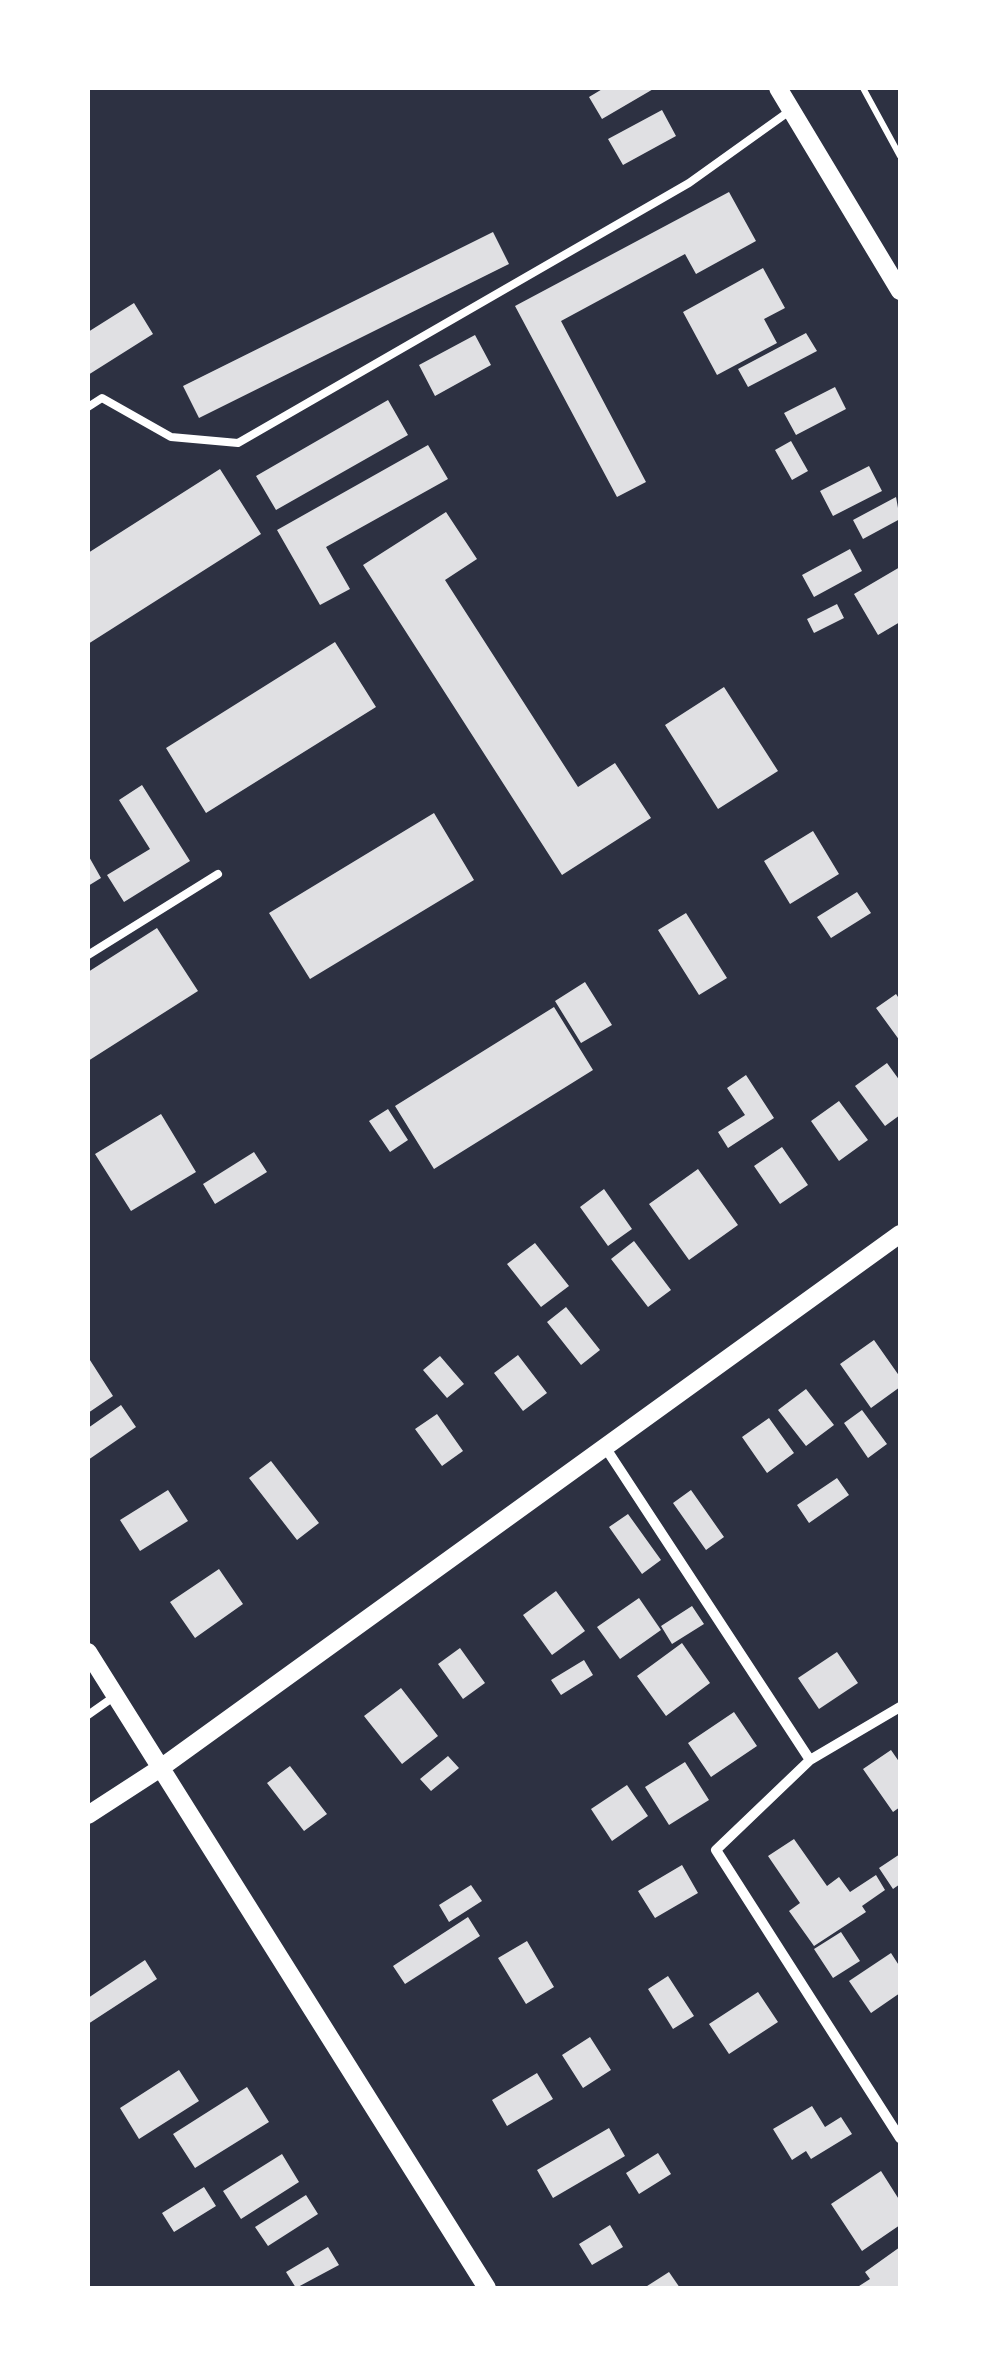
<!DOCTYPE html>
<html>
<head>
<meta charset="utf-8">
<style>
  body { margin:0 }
  #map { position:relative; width:988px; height:2376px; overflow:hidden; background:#2d3142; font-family:"Exo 2",sans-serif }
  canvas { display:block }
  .frame { position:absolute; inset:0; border:90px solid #fff; pointer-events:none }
</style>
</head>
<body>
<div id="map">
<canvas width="988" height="2376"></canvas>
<div class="frame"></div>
</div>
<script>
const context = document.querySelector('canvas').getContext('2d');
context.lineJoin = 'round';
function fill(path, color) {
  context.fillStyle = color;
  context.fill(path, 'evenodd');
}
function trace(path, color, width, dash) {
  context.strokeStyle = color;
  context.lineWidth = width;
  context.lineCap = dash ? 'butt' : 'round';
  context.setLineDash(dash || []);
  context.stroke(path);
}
const building = new Path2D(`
  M604,88H655L602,119L589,97Z
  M662,110L676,136L623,165L608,139Z
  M729,192L756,241L696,274L685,254L561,321L646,482L617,497L515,306Z
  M493,232L509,264L199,418L183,386Z
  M763,268L785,308L764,319L777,343L717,375L683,312Z
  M134,303L153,334L88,375V332Z
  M806,333L817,351L748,387L738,369Z
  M475,335L491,365L435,396L419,365Z
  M835,387L846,409L796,435L784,413Z
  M388,400L408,435L276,510L256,476Z
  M791,441L808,471L792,480L775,450Z
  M428,445L448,479L326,547L350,589L320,605L277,530Z
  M869,466L882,491L833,516L820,491Z
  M220,469L261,534L88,644V553Z
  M896,497L900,519L863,539L853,520Z
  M446,512L477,559L445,580L578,787L615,763L651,818L562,875L363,565Z
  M850,549L862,571L814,597L802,575Z
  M900,567V622L878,635L854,594Z
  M837,604L844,618L814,633L807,619Z
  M335,642L376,707L206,813L166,748Z
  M724,687L778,771L718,809L665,725Z
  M142,785L190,861L124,902L107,875L150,849L119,800Z
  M434,813L474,880L310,979L269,913Z
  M813,831L839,874L790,904L764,861Z
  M88,855L101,878L88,886Z
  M857,892L871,913L831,938L817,917Z
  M686,913L727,978L699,995L658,930Z
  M157,928L198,991L88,1061V972Z
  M585,982L612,1025L581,1043L555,1001Z
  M896,994L900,1000V1041L876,1008Z
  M554,1007L593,1070L434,1169L395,1106Z
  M887,1063L900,1081V1115L885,1126L855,1086Z
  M746,1075L774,1118L728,1148L718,1132L745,1115L727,1088Z
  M839,1101L868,1140L839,1161L811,1121Z
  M388,1109L408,1140L390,1152L369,1121Z
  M161,1114L196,1172L131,1211L95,1154Z
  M782,1147L808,1185L780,1204L754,1166Z
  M254,1152L267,1172L215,1204L203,1184Z
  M698,1169L738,1225L689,1260L649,1204Z
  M604,1189L632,1229L608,1246L580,1207Z
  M634,1241L671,1290L648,1307L611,1259Z
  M535,1243L569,1286L541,1307L507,1264Z
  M566,1307L600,1350L581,1365L547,1322Z
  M874,1340L900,1377V1387L871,1408L840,1364Z
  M518,1355L547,1393L523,1411L494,1373Z
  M440,1356L464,1384L447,1398L423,1370Z
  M88,1357L113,1396L88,1413Z
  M806,1389L834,1425L806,1446L778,1410Z
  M121,1405L136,1427L88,1460V1428Z
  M862,1410L887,1444L868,1458L844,1423Z
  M437,1414L463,1451L442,1466L415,1429Z
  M769,1418L794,1453L767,1473L742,1437Z
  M271,1461L319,1523L297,1540L249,1478Z
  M837,1478L849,1495L809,1523L797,1505Z
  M168,1490L188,1521L140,1551L120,1520Z
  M691,1490L724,1537L706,1550L673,1503Z
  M628,1514L661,1560L642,1574L609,1527Z
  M219,1569L243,1604L195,1638L170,1602Z
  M556,1591L585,1631L552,1655L523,1615Z
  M639,1598L661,1630L620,1659L597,1627Z
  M692,1606L704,1624L672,1644L661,1626Z
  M682,1643L710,1683L666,1716L637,1676Z
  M460,1648L485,1683L463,1699L438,1664Z
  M837,1652L858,1683L819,1709L798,1678Z
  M584,1660L593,1675L561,1695L551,1680Z
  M401,1688L438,1736L402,1764L364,1716Z
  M734,1712L757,1746L711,1777L688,1743Z
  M891,1750L900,1763V1807L893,1812L863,1769Z
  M448,1756L459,1768L431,1791L420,1779Z
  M685,1762L709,1800L669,1825L645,1787Z
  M290,1766L327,1814L304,1831L267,1783Z
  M627,1785L648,1816L612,1841L591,1809Z
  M794,1839L827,1886L839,1877L850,1892L876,1875L885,1890L862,1906L866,1912L814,1946L789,1911L800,1903L768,1856Z
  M900,1854V1884L893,1889L879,1868Z
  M682,1865L698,1893L655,1918L638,1891Z
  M471,1885L482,1901L449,1922L439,1905Z
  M468,1917L480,1936L405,1984L393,1966Z
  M841,1932L860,1961L833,1978L814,1949Z
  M527,1941L554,1987L526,2004L498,1958Z
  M891,1953L900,1967V1993L871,2013L849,1981Z
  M145,1960L157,1979L88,2024V1998Z
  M668,1976L694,2016L673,2029L648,1989Z
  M758,1992L778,2022L729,2054L709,2024Z
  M590,2037L611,2070L583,2088L562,2055Z
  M179,2070L199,2101L139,2139L120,2108Z
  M537,2073L553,2099L507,2126L492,2100Z
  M247,2087L269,2122L195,2168L173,2134Z
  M812,2106L825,2127L841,2117L852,2134L811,2159L806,2151L792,2160L773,2129Z
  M609,2128L625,2156L553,2198L537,2170Z
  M658,2153L671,2174L639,2194L626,2173Z
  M282,2154L299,2182L241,2219L223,2191Z
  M881,2171L900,2201V2225L862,2251L831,2204Z
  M204,2187L216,2206L174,2232L162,2213Z
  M306,2195L318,2214L268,2246L255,2227Z
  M610,2225L623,2247L592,2265L579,2244Z
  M328,2247L339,2265L296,2288L286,2272Z
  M900,2247V2288H856L870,2279L865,2272Z
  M669,2272L680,2288H644Z`);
const path = new Path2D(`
  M863,88L900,156`);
const service = new Path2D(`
  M88,407L102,398L171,437L238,443L689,183L791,110
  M88,955L218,874
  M88,1715L115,1696`);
const minor = new Path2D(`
  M605,1447L810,1760L900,1707
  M810,1760L716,1850L900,2138`);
const tertiary = new Path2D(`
  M778,88L900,291
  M88,1652L487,2288
  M88,1815L162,1767L900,1234`);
fill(building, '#e0e0e3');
trace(path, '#fff', 6);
trace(service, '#fff', 8);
trace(minor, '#fff', 10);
trace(tertiary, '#fff', 18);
</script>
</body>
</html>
